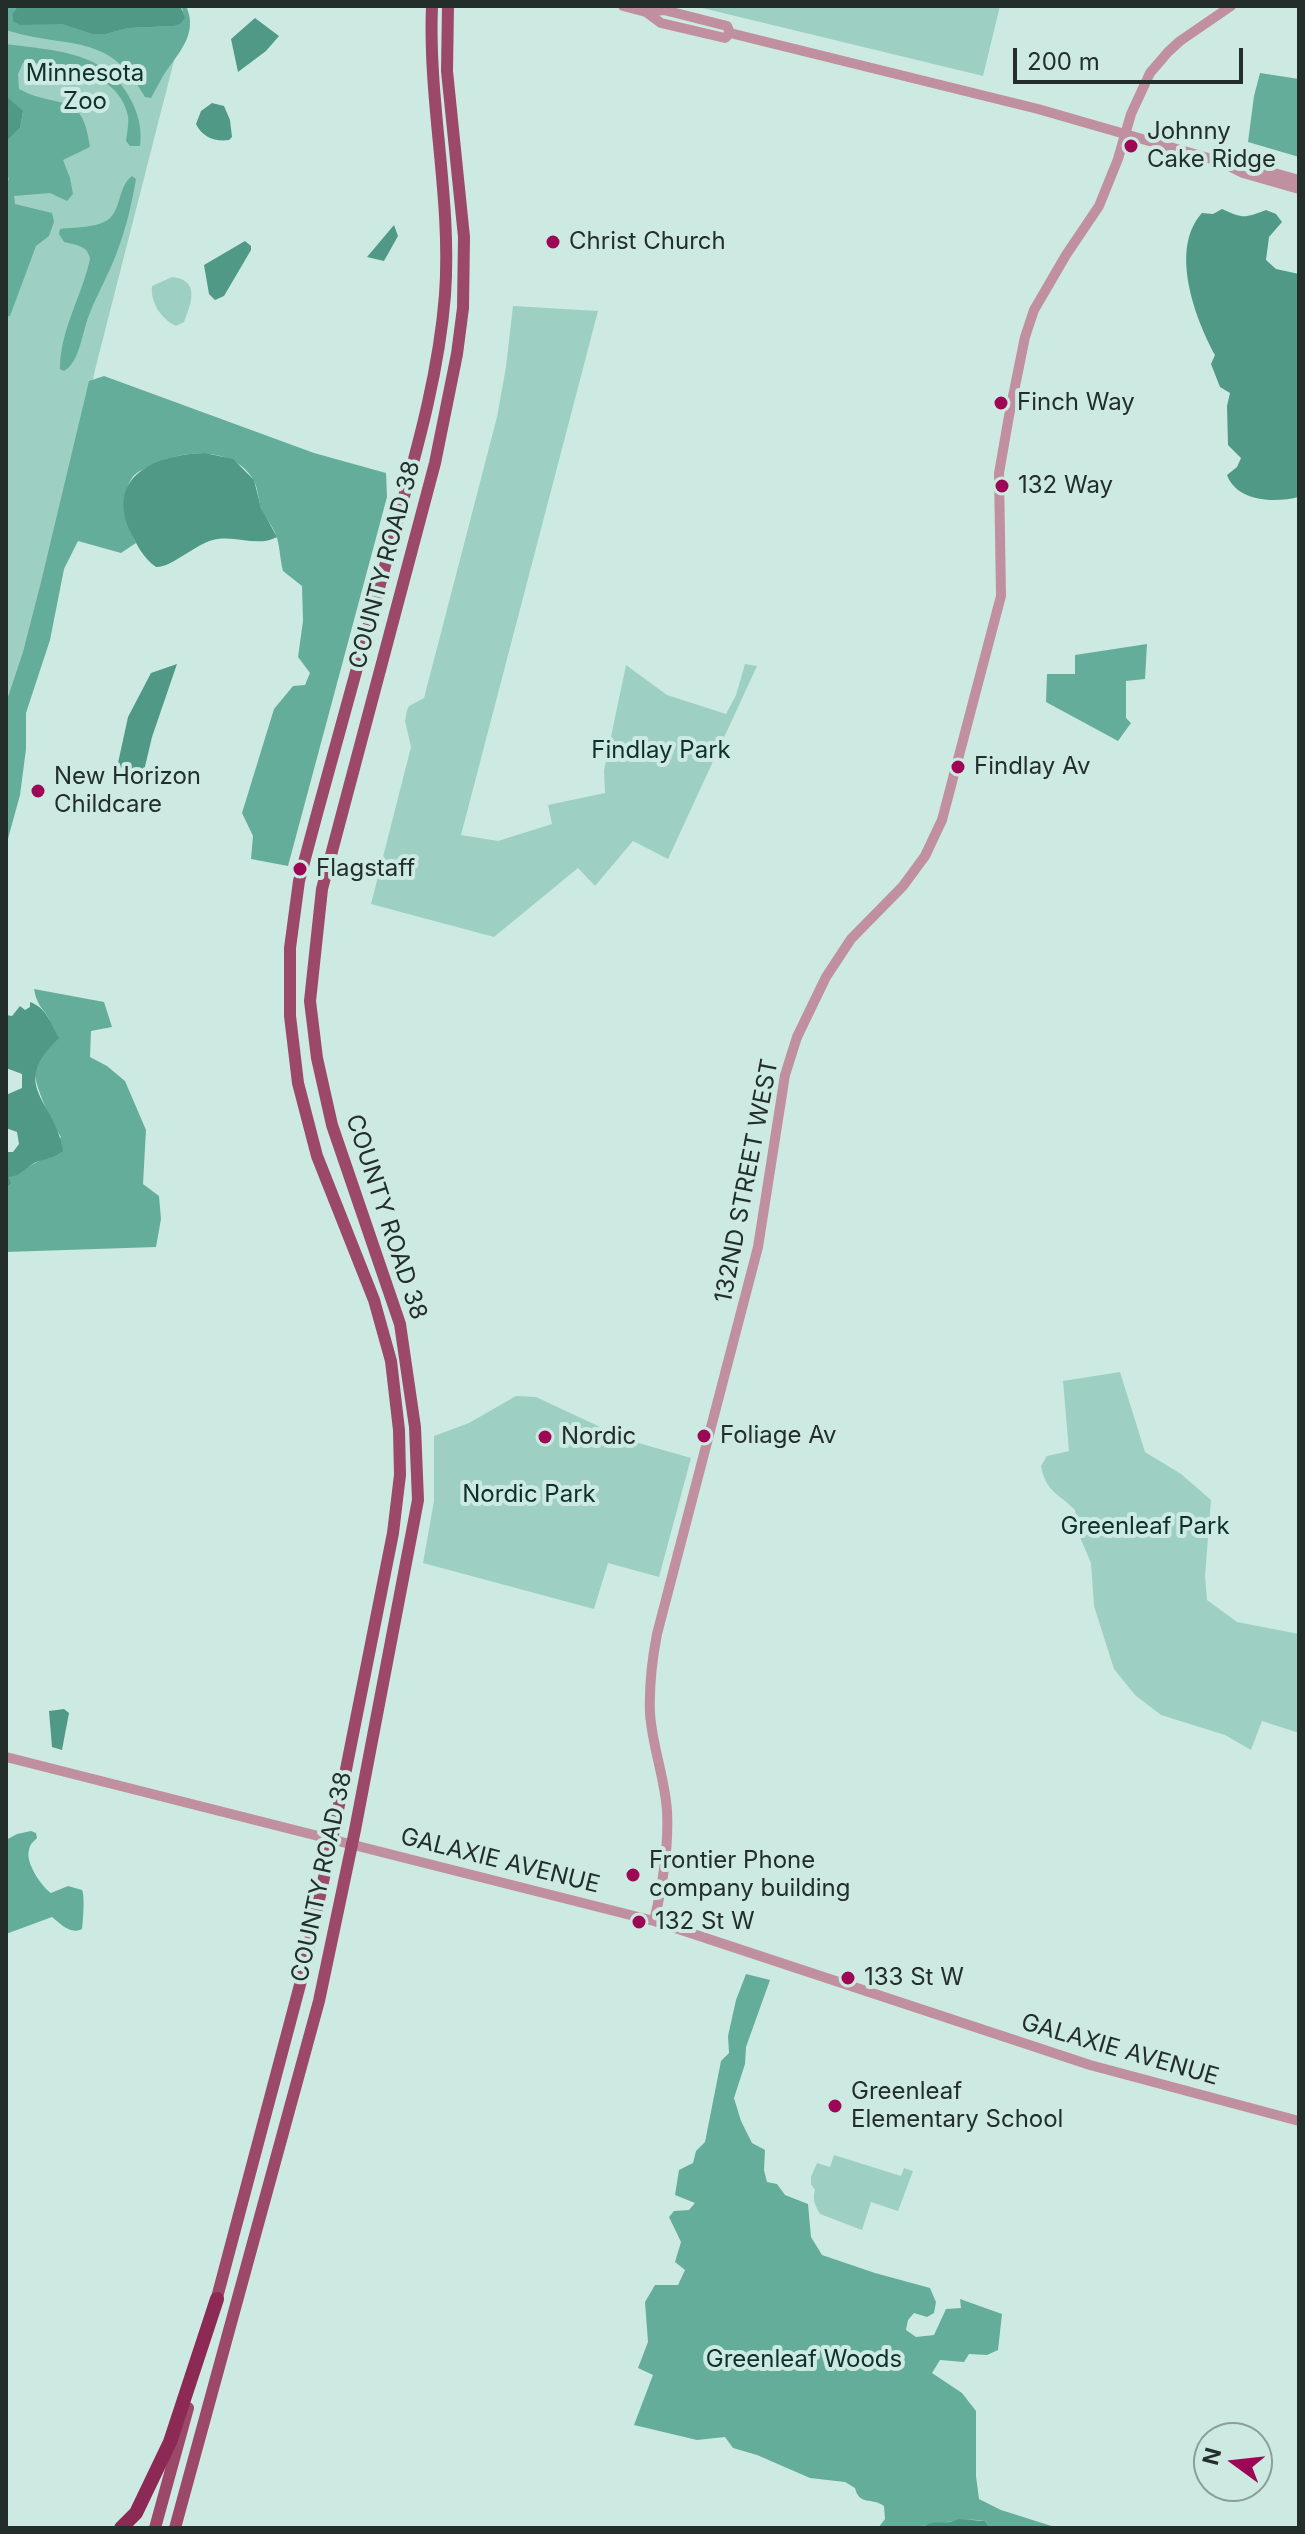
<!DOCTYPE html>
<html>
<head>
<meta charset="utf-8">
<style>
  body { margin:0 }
  #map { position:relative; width:1305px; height:2534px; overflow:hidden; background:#cdeae2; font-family:Inter,sans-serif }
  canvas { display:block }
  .frame { position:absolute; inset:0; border:8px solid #232e2b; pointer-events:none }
  .north { position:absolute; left:1193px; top:2422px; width:80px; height:80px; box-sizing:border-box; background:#cdeae2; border:2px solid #899f99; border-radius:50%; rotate:285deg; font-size:22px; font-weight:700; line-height:32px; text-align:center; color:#232e2b }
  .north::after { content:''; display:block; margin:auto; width:28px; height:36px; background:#9c0856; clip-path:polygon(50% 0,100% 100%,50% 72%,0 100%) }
  .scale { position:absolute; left:1013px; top:48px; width:230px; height:36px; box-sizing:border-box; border:4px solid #232e2b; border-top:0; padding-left:10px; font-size:24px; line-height:28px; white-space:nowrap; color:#232e2b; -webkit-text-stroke:6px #cdeae2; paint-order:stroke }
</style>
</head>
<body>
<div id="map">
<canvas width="1305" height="2534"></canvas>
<div class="frame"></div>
<div class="north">N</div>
<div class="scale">200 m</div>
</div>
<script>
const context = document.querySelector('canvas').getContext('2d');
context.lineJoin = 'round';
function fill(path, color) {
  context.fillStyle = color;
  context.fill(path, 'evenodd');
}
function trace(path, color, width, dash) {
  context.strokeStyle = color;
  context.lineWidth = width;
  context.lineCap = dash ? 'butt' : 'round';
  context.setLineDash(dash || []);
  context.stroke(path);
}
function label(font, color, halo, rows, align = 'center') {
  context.font = font + ' Inter,sans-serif';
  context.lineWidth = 8;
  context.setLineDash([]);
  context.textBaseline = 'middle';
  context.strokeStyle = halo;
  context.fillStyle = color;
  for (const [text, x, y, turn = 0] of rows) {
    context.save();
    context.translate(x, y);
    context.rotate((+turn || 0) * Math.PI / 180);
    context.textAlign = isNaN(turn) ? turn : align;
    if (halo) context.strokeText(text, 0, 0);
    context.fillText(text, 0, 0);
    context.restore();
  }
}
const green = new Path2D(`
  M6,6H188L95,370L23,694L6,758Z
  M694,6H1000L983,76Z
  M172,277C201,280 191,304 184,322L176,326C161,319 150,302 152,286Z
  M513,306L598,311L461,835L498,841L552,824L548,805L605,793L604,770L626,665L667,695L726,714L736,695L745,664L757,666L668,859L633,841L595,886L578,868L494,937L371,904L411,747L405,721L407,710L409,706L424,698L497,417L506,367Z
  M1120,1372L1145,1452L1181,1474L1211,1500L1205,1576L1207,1600L1237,1622L1299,1634V1733L1262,1721L1251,1750L1225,1735L1161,1715L1135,1695L1114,1669L1094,1606L1091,1563L1079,1535L1075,1510C1058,1493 1046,1492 1041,1466L1047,1456L1069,1451L1063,1381Z
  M516,1396L536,1397L628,1440L691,1458L659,1577L608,1563L594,1609L423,1563L434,1501V1436L469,1423Z
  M834,2155L901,2176L904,2168L913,2171L898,2211L871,2202L862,2230L820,2214C815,2205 812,2199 815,2190L811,2184V2177L817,2163L830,2167Z`);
const forest = new Path2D(`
  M6,6H18L12,14L13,21L61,24L92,34H106L128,28L173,26L183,10L180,6H186C199,34 178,53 163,76C159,83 155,91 151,98L145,97C108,30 68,50 6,30Z
  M6,44C57,51 109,51 133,104C139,117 142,131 140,146H130L126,141C127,133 129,124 128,116C119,71 60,63 23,63L18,74L19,89C58,110 83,89 90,147L63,160L70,178L73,194L67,201L50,193L14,196L15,204L52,213L54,222L49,236L36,246L10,316L6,317V184L9,179L6,175V142L20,128L23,112L6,96Z
  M1260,73L1299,79V157L1248,142L1254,96Z
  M132,176L136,179C132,203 126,229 117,252C109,274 97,294 89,315C82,332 80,362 64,371L60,369C60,330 82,296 90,259C88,245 75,245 64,242L59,234L60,229C74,227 94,228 106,221C122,212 117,187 132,176Z
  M104,376L314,453L386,473L387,497L288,866L251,859L253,836L242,813L274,709L293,686L305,685L310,673L298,657L303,621L302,586L283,571C280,560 280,546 276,535C273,526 265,518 261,508C258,499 258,487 253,479C233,446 182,449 152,465C145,469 137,471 132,478C119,497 127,524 136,543L121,553L78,541L64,569L50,640L26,713V749L20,795L6,846V703L23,652L41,582L89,381Z
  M1147,644L1145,679L1126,681V718L1131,723L1118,741L1046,702L1047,674H1075V655Z
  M34,989L104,1002L112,1027L91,1031L90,1057L107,1066L125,1081L146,1130L143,1184L159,1196L161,1219L156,1247L6,1252V1188L12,1184L9,1177L39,1161L61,1137C53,1125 32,1082 35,1068C38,1053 54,1042 50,1022C48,1015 44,1012 40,1006C37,1001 35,995 34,989Z
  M31,1831L36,1833L37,1838C33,1842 30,1844 29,1850C25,1862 41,1886 51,1893L68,1886L82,1890C85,1896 83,1922 82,1929C70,1935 61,1924 52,1917L6,1934V1840L17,1834Z
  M746,1974L770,1980L746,2047L745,2064L734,2098L741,2121L752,2143L765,2150L764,2170L767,2182L777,2184L785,2195L808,2204L811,2237L822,2255L875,2273L930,2288L936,2302L934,2313L927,2317L914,2313L908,2320L906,2330L916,2337L934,2335L946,2309L961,2308L960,2299L1002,2314L998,2350L987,2355L969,2354L964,2362L940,2360L932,2373L962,2393L976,2411V2476L979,2499L1001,2510L1058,2528H990L985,2521C962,2517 945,2523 922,2526V2528H878L885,2519L884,2506C872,2497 859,2506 855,2488L845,2482L810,2478L757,2455L733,2448L725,2437L697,2440L634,2425L653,2375L638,2368L648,2342L645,2302L655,2285H678L685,2270L675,2262L681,2242L669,2217L674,2211L689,2210L695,2203L675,2195L679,2170L693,2163L696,2151L705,2142L721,2061L729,2053L728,2036L736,2000Z`);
const water = new Path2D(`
  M18,6H180L185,18L180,24L173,26L128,28L106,34H92L61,24L20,25L13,21L12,14Z
  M255,18L279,36L266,51L238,72L231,39Z
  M6,96L23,111L20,128L6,142Z
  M212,103L224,106L230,120L232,137L229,140C215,142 202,137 196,124L201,111Z
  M1222,209C1244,219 1244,218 1266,210L1276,214L1282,222L1269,237L1266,260L1276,269L1299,274V497C1275,503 1237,502 1227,475L1237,467L1241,458L1228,445L1227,406L1230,393L1220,387L1211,364L1215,355C1195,318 1169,249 1202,213L1213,214Z
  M394,225L398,236L384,261L367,257Z
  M245,241L251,246V250L224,296L215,300L209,294L204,265Z
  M205,453L233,459L254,480L261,508L277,537C257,548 235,534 213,540C194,545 171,568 156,567C143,558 137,545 130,531C105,475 158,454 205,453Z
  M177,664L152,737L143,775L135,788L118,763L128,717L151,673Z
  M30,1002C47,1008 50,1023 59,1038C7,1087 56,1100 63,1151C53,1158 49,1158 39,1161C27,1165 22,1176 9,1177L12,1184L6,1188V1152H13L19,1144L17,1132L6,1128V1095L22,1088V1074L6,1068V1015L12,1016L20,1006L25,1010L30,1007Z
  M64,1709L69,1713L62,1750L52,1747L49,1711Z
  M958,2519L985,2521L990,2528H922C933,2518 946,2526 958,2519Z`);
const minor = new Path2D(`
  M623,6L646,12L661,23L725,38L730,33
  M646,12L664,10L727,26L730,33
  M730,33L1038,109L1222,162L1253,167L1299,180
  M1231,167L1243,173L1299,189
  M6,1757L654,1921L1090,2065L1299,2121
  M654,1921C663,1884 669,1849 667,1811C665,1778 652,1746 650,1713C649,1687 652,1660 657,1634L758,1247L785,1075L797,1037L826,977L851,939L903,886L925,856L942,820L1001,596L999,473L1009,416L1025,337L1034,310L1066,255L1099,206L1118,159L1131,114L1150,73L1168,52L1180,41L1231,6`);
const major = new Path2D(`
  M215,2305L301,1981L329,1855L393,1533L400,1475L399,1430L391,1361L374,1300L317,1156L298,1083L290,1016V948L299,881C328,772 358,663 388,555C411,469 438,384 445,295C452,198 428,103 432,6
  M155,2528L188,2408
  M175,2528L319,2001L355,1830L418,1500L415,1427L400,1324L332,1125L317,1058L310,1001L322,889L435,463L457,354L463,308L464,237L447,71L448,6`);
const highway = new Path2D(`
  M121,2528L136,2513L170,2442L217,2299`);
const markers = [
  [1131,146,8,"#9c0856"],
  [553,242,8,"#9c0856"],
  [1001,403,8,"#9c0856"],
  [1002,486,8,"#9c0856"],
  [958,767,8,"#9c0856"],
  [38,791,8,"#9c0856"],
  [300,869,8,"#9c0856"],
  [704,1436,8,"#9c0856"],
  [545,1437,8,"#9c0856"],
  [633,1875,8,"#9c0856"],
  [639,1922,8,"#9c0856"],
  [848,1978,8,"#9c0856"],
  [835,2106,8,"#9c0856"]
];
const parkNames = [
  ["Minnesota",85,74],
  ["Zoo",85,102],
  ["Findlay Park",661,751],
  ["Nordic Park",529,1495],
  ["Greenleaf Park",1145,1527],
  ["Greenleaf Woods",804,2360]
];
const poiNames = [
  ["Johnny",1147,132],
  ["Cake Ridge",1147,160],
  ["Christ Church",569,242],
  ["Finch Way",1017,403],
  ["132 Way",1018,486],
  ["Findlay Av",974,767],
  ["New Horizon",54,777],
  ["Childcare",54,805],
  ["Flagstaff",316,869],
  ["Foliage Av",720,1436],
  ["Nordic",561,1437],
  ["Frontier Phone",649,1861],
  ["company building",649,1889],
  ["132 St W",655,1922],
  ["133 St W",864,1978],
  ["Greenleaf",851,2092],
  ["Elementary School",851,2120]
];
const streetNames = [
  ["COUNTY ROAD 38",385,565,-75],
  ["132ND STREET WEST",747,1181,-79],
  ["COUNTY ROAD 38",386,1217,72],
  ["GALAXIE AVENUE",500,1861,14],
  ["COUNTY ROAD 38",322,1877,-78],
  ["GALAXIE AVENUE",1120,2050,16]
];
fill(green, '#9dd0c2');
fill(forest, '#65ad9b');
fill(water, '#509987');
trace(minor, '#c190a0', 10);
trace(major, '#9c4869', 12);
trace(highway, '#8c2a55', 14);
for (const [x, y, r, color] of markers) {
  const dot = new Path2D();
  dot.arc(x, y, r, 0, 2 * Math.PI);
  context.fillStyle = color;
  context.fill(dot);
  trace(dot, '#cdeae2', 3);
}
label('24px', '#0d3129', '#cdeae2', parkNames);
label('24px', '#232e2b', '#cdeae2', poiNames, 'left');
label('24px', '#232e2b', '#cdeae2', streetNames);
</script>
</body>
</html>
